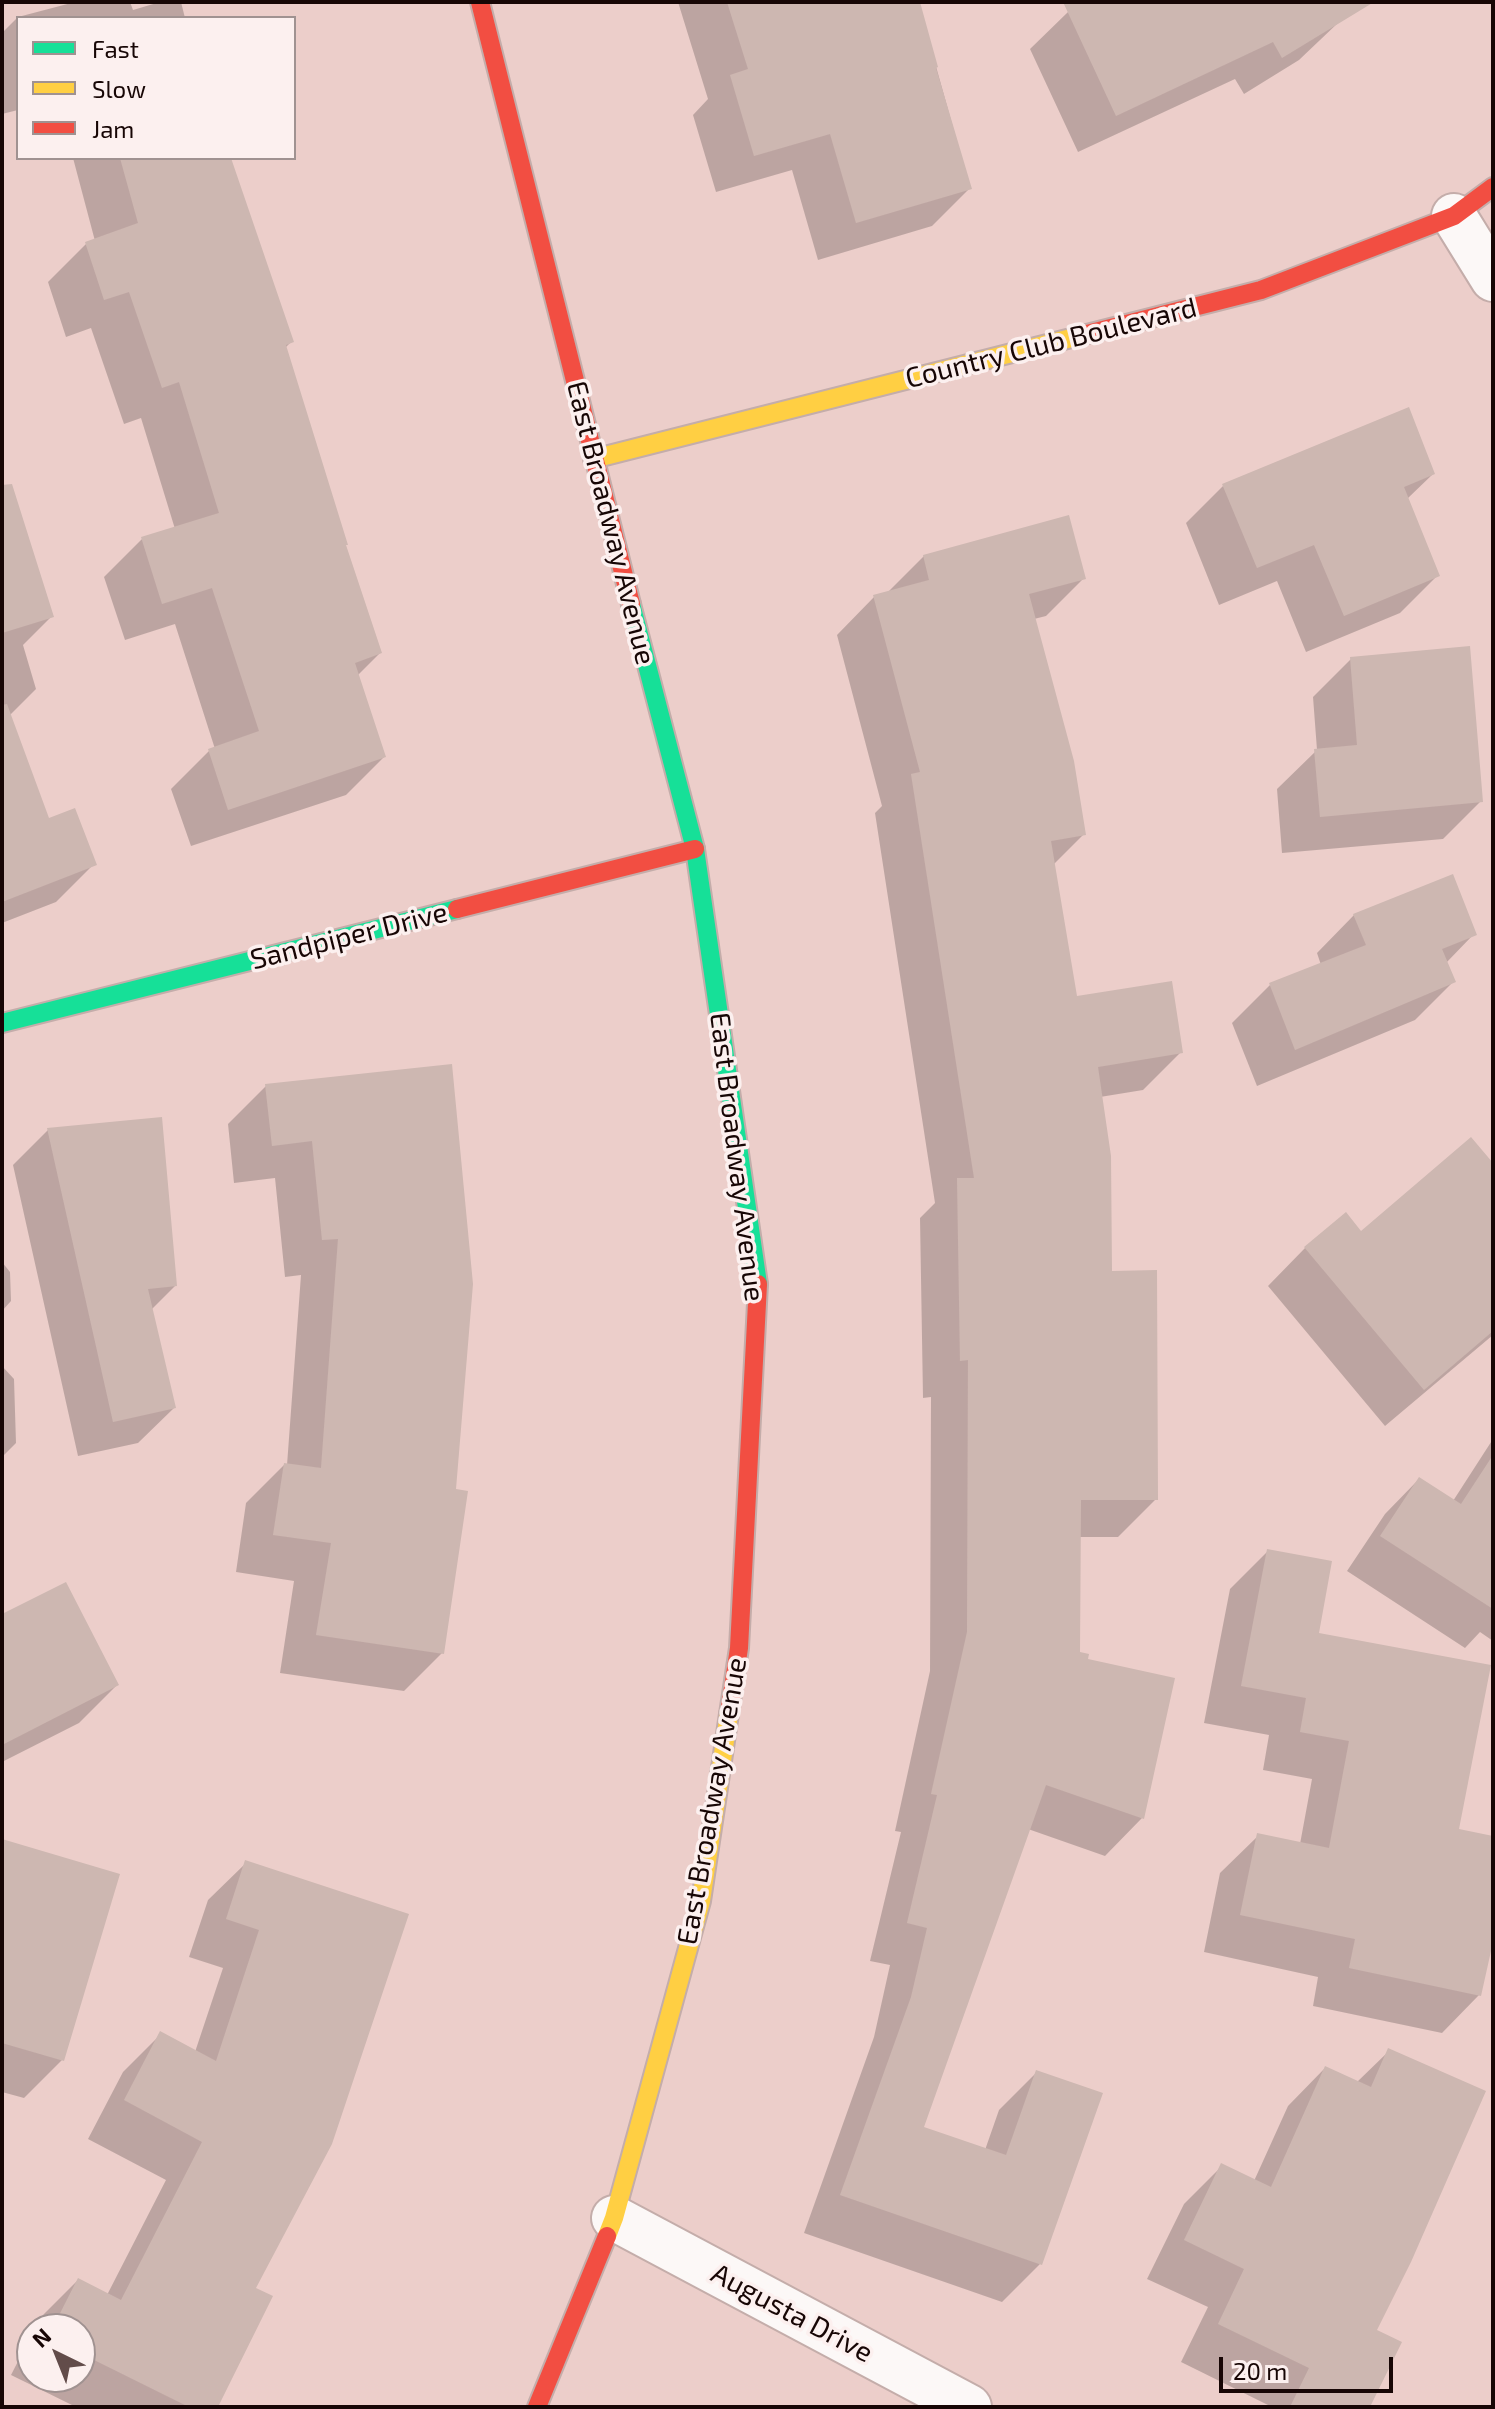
<!DOCTYPE html>
<html>
<head>
<meta charset="utf-8">
<style>
  body { margin:0 }
  #map { position:relative; width:1495px; height:2409px; overflow:hidden; background:#ecceca; font-family:"Exo 2",sans-serif }
  canvas { display:block }
  .frame { position:absolute; inset:0; border:4px solid #170605; pointer-events:none }
  .legend { position:absolute; left:16px; top:16px; width:280px; height:144px; box-sizing:border-box; background:#fcf0ef; border:2px solid #a09291; margin:0; padding:10px 14px; list-style:none; font-size:24px; color:#170605 }
  .legend li { display:flex; align-items:center; gap:16px; height:40px }
  .legend b { width:40px; border:2px solid #a09291 }
  .north { position:absolute; left:16px; top:2313px; width:80px; height:80px; box-sizing:border-box; background:#fcf0ef; border:2px solid #a09291; border-radius:50%; rotate:317deg; font-size:22px; font-weight:700; line-height:32px; text-align:center; color:#170605 }
  .north::after { content:''; display:block; margin:auto; width:28px; height:36px; background:#624c4a; clip-path:polygon(50% 0,100% 100%,50% 72%,0 100%) }
  .scale { position:absolute; left:1219px; top:2357px; width:174px; height:36px; box-sizing:border-box; border:4px solid #170605; border-top:0; padding-left:10px; font-size:24px; line-height:28px; white-space:nowrap; color:#170605; -webkit-text-stroke:6px #fcf0ef; paint-order:stroke }
</style>
</head>
<body>
<div id="map">
<canvas width="1495" height="2409"></canvas>
<div class="frame"></div>
<ul class="legend">
<li><b style="height:10px;background:#16e098"></b>Fast</li>
<li><b style="height:10px;background:#ffcf43"></b>Slow</li>
<li><b style="height:10px;background:#f24e42"></b>Jam</li>
</ul>
<div class="north">N</div>
<div class="scale">20 m</div>
</div>
<script>
const context = document.querySelector('canvas').getContext('2d');
context.lineJoin = 'round';
function fill(path, color) {
  context.fillStyle = color;
  context.fill(path, 'evenodd');
}
function trace(path, color, width, dash) {
  context.strokeStyle = color;
  context.lineWidth = width;
  context.lineCap = dash ? 'butt' : 'round';
  context.setLineDash(dash || []);
  context.stroke(path);
}
function label(font, color, halo, rows, align = 'center') {
  context.font = font + ' "Exo 2",sans-serif';
  context.lineWidth = 7;
  context.setLineDash([]);
  context.textBaseline = 'middle';
  context.strokeStyle = halo;
  context.fillStyle = color;
  for (const [text, x, y, turn = 0] of rows) {
    context.save();
    context.translate(x, y);
    context.rotate((+turn || 0) * Math.PI / 180);
    context.textAlign = isNaN(turn) ? turn : align;
    if (halo) context.strokeText(text, 0, 0);
    context.fillText(text, 0, 0);
    context.restore();
  }
}
const shadow = new Path2D(`
  M75,2H130L133,10L160,2H181L185,18H18V110L2,114V33L18,17Z
  M678,2H918L970,188L932,226L818,260L792,170L716,192L693,115L708,99Z
  M1088,2H1360L1299,60L1244,94L1235,79L1078,152L1030,49L1068,12Z
  M73,158H233L230,162L291,342L285,348L344,546L380,653L357,676L384,757L346,795L191,846L171,789L209,751L215,749L175,624L125,640L104,577L142,539L175,529L141,418L124,424L91,328L66,337L48,282L86,244L95,241Z
  M1433,474L1407,499L1438,575L1400,613L1306,652L1277,581L1219,605L1186,523L1224,485Z
  M924,556L1084,578L1046,616L1034,619L1084,834L1053,865L1075,998L1181,1052L1143,1090L1100,1097L1110,1273L1156,1499L1118,1537H1078V1653L1142,1818L1105,1856L1028,1829L922,2128L985,2150L999,2110L1037,2072L1101,2094L1040,2264L1002,2302L804,2233L874,2037L890,1965L870,1961L901,1832L895,1831L930,1671L931,1397L923,1398L920,1218L935,1203L875,813L882,806L837,635L874,597L886,594Z
  M2,563L52,616L23,645L36,689L9,716L48,820L94,864L56,902L2,923Z
  M1351,659L1481,801L1443,839L1282,853L1277,789L1317,750L1313,697Z
  M1354,915L1474,934L1446,963L1453,982L1415,1020L1257,1086L1232,1023L1270,985L1321,965L1317,953Z
  M450,1067L442,1653L404,1691L280,1673L294,1581L236,1572L246,1503L284,1465H287L301,1275L285,1277L275,1178L234,1183L228,1124L266,1086Z
  M48,1130L175,1286L151,1310L174,1408L138,1443L78,1456L13,1165Z
  M1493,1167V1335L1385,1426L1268,1286L1305,1248L1361,1233Z
  M2,1262L10,1272L11,1301L2,1311Z
  M2,1366L14,1379L16,1443L2,1457Z
  M1493,1439V1641L1480,1632L1465,1648L1347,1571L1385,1514L1419,1479L1453,1501Z
  M1268,1551L1317,1635L1456,1830L1493,1838V1933L1479,1995L1442,2033L1313,2006L1318,1977L1204,1952L1220,1873L1258,1836L1300,1844L1312,1779L1263,1770L1269,1735L1204,1723L1230,1589Z
  M2,1617L117,1685L79,1723L2,1762Z
  M2,1841L117,1875L62,2060L24,2098L2,2092Z
  M246,1863L406,1915L254,2289L216,2407H76L11,2375L32,2334V2377H80V2329H35L40,2318L78,2280L107,2295L166,2180L88,2139L123,2072L161,2034L195,2052L223,1968L189,1957L208,1900Z
  M1389,2051L1374,2331L1367,2407H1272L1181,2362L1208,2307L1147,2279L1184,2204L1222,2166L1254,2181L1288,2106L1325,2068L1357,2082Z`);
const building = new Path2D(`
  M727,2H920L938,67L936,68L972,189L856,223L830,134L754,156L730,75L748,69Z
  M1063,2H1374L1282,58L1273,42L1116,116Z
  M120,158H231L294,342L286,345L348,545H346L382,653L355,663L386,757L228,810L208,749L259,731L212,588L162,604L141,537L219,513L179,382L162,388L129,292L104,300L85,242L138,223Z
  M1409,407L1435,474L1404,487L1440,576L1344,616L1314,545L1257,568L1222,484Z
  M12,484L54,617L2,633V485Z
  M1069,515L1086,579L1029,594L1074,761L1086,835L1051,841L1077,996L1172,981L1183,1053L1098,1067L1111,1156L1112,1271L1157,1270L1158,1500H1081L1080,1652L1089,1654L1088,1659L1175,1678L1144,1819L1046,1785L924,2127L1006,2155L1036,2070L1103,2093L1042,2265L840,2195L911,1997L927,1928L907,1923L937,1795L931,1794L967,1632L968,1360L960,1361L957,1178H974L911,774L920,772L873,595L929,580L923,555Z
  M1470,646L1483,802L1320,817L1314,749L1357,745L1350,657Z
  M7,704L49,818L75,808L97,865L2,902V705Z
  M1453,874L1477,935L1442,949L1456,982L1295,1050L1269,983L1366,945L1353,914Z
  M452,1064L473,1284L456,1489L468,1491L444,1654L316,1635L331,1543L273,1535L284,1463L321,1468L338,1239L322,1240L312,1141L272,1146L265,1084Z
  M162,1117L177,1286L148,1289L176,1408L113,1422L47,1128Z
  M1471,1137L1493,1163V1331L1424,1390L1304,1247L1346,1212L1361,1231Z
  M1493,1455V1609L1380,1536L1419,1477L1461,1504Z
  M1267,1549L1332,1561L1319,1633L1491,1665L1459,1829L1493,1836V1942L1481,1996L1349,1968L1355,1939L1240,1915L1257,1833L1329,1848L1349,1741L1300,1732L1306,1698L1241,1686Z
  M66,1582L119,1685L2,1745V1614Z
  M2,1839L120,1874L64,2061L2,2043Z
  M245,1860L409,1914L332,2144L256,2288L273,2296L218,2407H189L80,2353V2329H52L78,2278L121,2300L202,2142L124,2100L160,2031L216,2061L259,1930L226,1919Z
  M1388,2048L1486,2091L1411,2262L1377,2330L1402,2342L1370,2407H1290L1309,2368L1218,2324L1244,2269L1184,2240L1221,2163L1271,2187L1325,2066L1371,2087Z`);
const street = new Path2D(`
  M1454,216L1493,279
  M614,2218L969,2407`);
const fast = new Path2D(`
  M631,604L695,849L758,1284
  M2,1023L457,909`);
const slow = new Path2D(`
  M593,459L1087,334
  M607,2236L614,2218L701,1901L729,1714`);
const jam = new Path2D(`
  M480,2L631,604
  M1087,334L1261,290L1454,216L1493,187
  M457,909L695,849
  M729,1714L739,1648L758,1284
  M537,2407L607,2236`);
const streetNames = [
  ["Country Club Boulevard",1051,343,-14],
  ["East Broadway Avenue",611,523,76],
  ["Sandpiper Drive",349,936,-14],
  ["East Broadway Avenue",737,1157,83],
  ["East Broadway Avenue",712,1801,-80],
  ["Augusta Drive",792,2313,28]
];
fill(shadow, '#0003');
fill(building, '#cdb7b1');
trace(street, '#c4adaa', 48);
trace(fast, '#c4adaa', 22);
trace(slow, '#c4adaa', 22);
trace(jam, '#c4adaa', 22);
trace(street, '#fcf8f7', 44);
trace(fast, '#16e098', 18);
trace(slow, '#ffcf43', 18);
trace(jam, '#f24e42', 18);
label('28px', '#170605', '#fcf0ef', streetNames);
</script>
</body>
</html>
